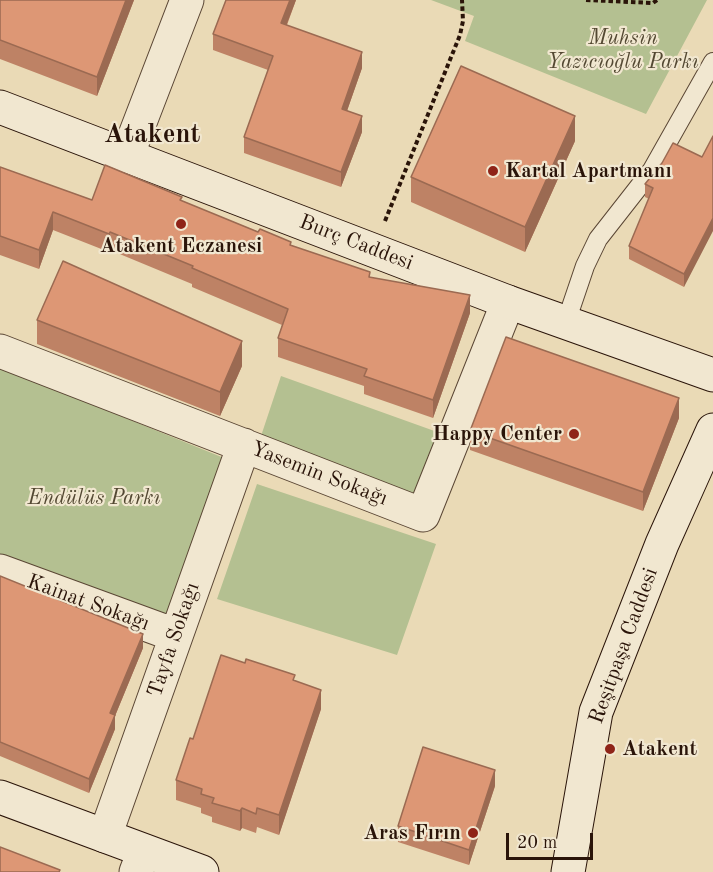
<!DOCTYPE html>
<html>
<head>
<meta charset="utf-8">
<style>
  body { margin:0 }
  #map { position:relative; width:713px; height:872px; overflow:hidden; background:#eadab6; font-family:"Old Standard TT",serif }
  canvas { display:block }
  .scale { position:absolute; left:506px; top:833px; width:87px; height:27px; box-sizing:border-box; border:3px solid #2a1409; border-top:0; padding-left:8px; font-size:18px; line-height:21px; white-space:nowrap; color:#2a1409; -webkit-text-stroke:4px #f1e7d0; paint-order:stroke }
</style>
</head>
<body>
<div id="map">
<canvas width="713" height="872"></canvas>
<div class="scale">20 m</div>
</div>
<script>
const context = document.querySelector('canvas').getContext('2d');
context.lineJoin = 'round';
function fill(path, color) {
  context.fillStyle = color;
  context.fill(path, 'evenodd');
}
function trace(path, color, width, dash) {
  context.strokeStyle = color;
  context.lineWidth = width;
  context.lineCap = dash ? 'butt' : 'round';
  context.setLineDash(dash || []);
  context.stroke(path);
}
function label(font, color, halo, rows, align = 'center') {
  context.font = font + ' "Old Standard TT",serif';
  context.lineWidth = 4.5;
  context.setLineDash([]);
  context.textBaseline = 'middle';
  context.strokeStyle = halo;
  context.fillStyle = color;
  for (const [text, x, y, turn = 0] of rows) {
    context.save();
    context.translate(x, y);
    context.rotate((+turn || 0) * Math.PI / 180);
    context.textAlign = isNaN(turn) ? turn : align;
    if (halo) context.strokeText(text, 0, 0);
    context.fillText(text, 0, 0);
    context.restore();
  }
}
const green = new Path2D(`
  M431,0H707L646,114L465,41L474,16Z
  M0,367L224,458L169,617L0,555Z
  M281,376L454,438L417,512L256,451Z
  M257,484L436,544L397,655L217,599Z`);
const path = new Path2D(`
  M586,0L653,3L657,0
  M385,221L460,35L463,21L462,0`);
const lane = new Path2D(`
  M566,322L585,266L598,239L652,170L713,62`);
const street = new Path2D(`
  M127,156L187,0
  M0,351L423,515L508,302
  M0,571L175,635
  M105,836L244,445
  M136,872L144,851`);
const secondary = new Path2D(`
  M0,107L508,302L713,375
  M0,797L202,872
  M568,872L596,712L662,544L713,430`);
const wall = new Path2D(`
  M0,0H134L97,96L0,59Z
  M226,0H296L287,25L362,68L347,111L362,132L341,187L244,153V137L268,70L213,50V34Z
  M575,141L525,252L411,202V177Z
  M702,157L684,287L629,259V246L649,199L645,197V184Z
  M0,167L92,200L182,201L370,277L470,313L433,418L364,394V386L278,357V338L282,325L192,287V284L110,250L109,252L53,230L39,269L0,255Z
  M37,320L242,366L220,416L37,344Z
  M679,418L643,511L470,450V431Z
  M0,576L143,648L115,716V729L89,793L0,756Z
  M295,681L321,709L279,835L257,827L256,833L242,828L240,831L212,822V817L201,813V808L176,800V780L193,739Z
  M495,786L469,865L398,842V826Z`);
const shadedWall = new Path2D(`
  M126,0H134L97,96V77Z
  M290,0H296L281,39V23Z
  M362,52V68L342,125V109Z
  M362,116V132L341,187V172Z
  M575,116V141L525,252V227Z
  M53,212V230L39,269V250Z
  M713,218V231L684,287V274Z
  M110,232V250L109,252V234Z
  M470,295V313L433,418V400Z
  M242,341V366L220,416V392Z
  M679,398V418L643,511V492Z
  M143,634V648L115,716V729L89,793V779L110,713Z
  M321,690V709L279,835V815Z
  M495,770V786L469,865V850Z
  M242,808V828L240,831V811Z`);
const building = new Path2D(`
  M0,0H126L97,77L0,40Z
  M226,0H290L281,23L362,52L342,109L362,116L341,172L244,137L273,56L213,34Z
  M461,66L575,116L525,227L411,177Z
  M713,136V218L684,274L629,246L653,188L645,184L662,163L673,143L702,157Z
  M105,165L182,197L180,200L258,232L260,229L291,242L290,245L370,272L369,277L470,295L433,400L364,376L367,369L278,338L288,309L192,268L193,266L110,232L109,234L53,212L39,250L0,236V167L92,200Z
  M63,261L242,341L220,392L37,320Z
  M506,337L679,398L643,492L470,431Z
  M0,576L143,634L110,713L115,715L89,779L0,742Z
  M221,655L245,663L246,659L295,675L293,680L321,690L279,815L257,808L256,814L242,808L240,811L212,803L214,798L201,794L202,789L176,780L190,738L193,739Z
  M423,747L495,770L469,850L398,826Z
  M0,847L60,870L59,872H0Z`);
const markers = [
  [493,171,6,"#8f2418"],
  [181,224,6,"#8f2418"],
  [574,434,6,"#8f2418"],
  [610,749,6,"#8f2418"],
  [473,833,6,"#8f2418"]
];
const parkNames = [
  ["Muhsin",623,38],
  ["Yazıcıoğlu Parkı",623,62],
  ["Endülüs Parkı",94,498]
];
const poiNames = [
  ["Kartal Apartmanı",505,171],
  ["Atakent Eczanesi",181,246,"center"],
  ["Happy Center",562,434,"right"],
  ["Atakent",622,749],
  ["Aras Fırın",461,833,"right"]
];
const streetNames = [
  ["Burç Caddesi",356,243,21],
  ["Yasemin Sokağı",319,474,21],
  ["Kainat Sokağı",88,603,20],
  ["Tayfa Sokağı",174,640,-71],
  ["Reşitpaşa Caddesi",624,646,-70]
];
const districtNames = [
  ["Atakent",152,135]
];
fill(green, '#b4c091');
trace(lane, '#5a4634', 20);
trace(street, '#5a4634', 35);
trace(secondary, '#2a1409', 35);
trace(path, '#2a1409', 4, [4.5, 3]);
trace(lane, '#f1e7d0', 18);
trace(street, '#f1e7d0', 33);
trace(secondary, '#f1e7d0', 33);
fill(wall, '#be8265');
fill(shadedWall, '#9b6a52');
fill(building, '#dd9775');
trace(building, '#9b6a52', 1.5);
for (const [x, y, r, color] of markers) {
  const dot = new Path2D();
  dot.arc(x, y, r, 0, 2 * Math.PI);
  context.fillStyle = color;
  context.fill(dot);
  trace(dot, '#f1e7d0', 2);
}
label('italic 21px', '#534832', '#f1e7d0', parkNames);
label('bold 21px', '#2a1409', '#f1e7d0', poiNames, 'left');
label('21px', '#2a1409', '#f1e7d0', streetNames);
label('bold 27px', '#2a1409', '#f1e7d0', districtNames);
</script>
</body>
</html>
